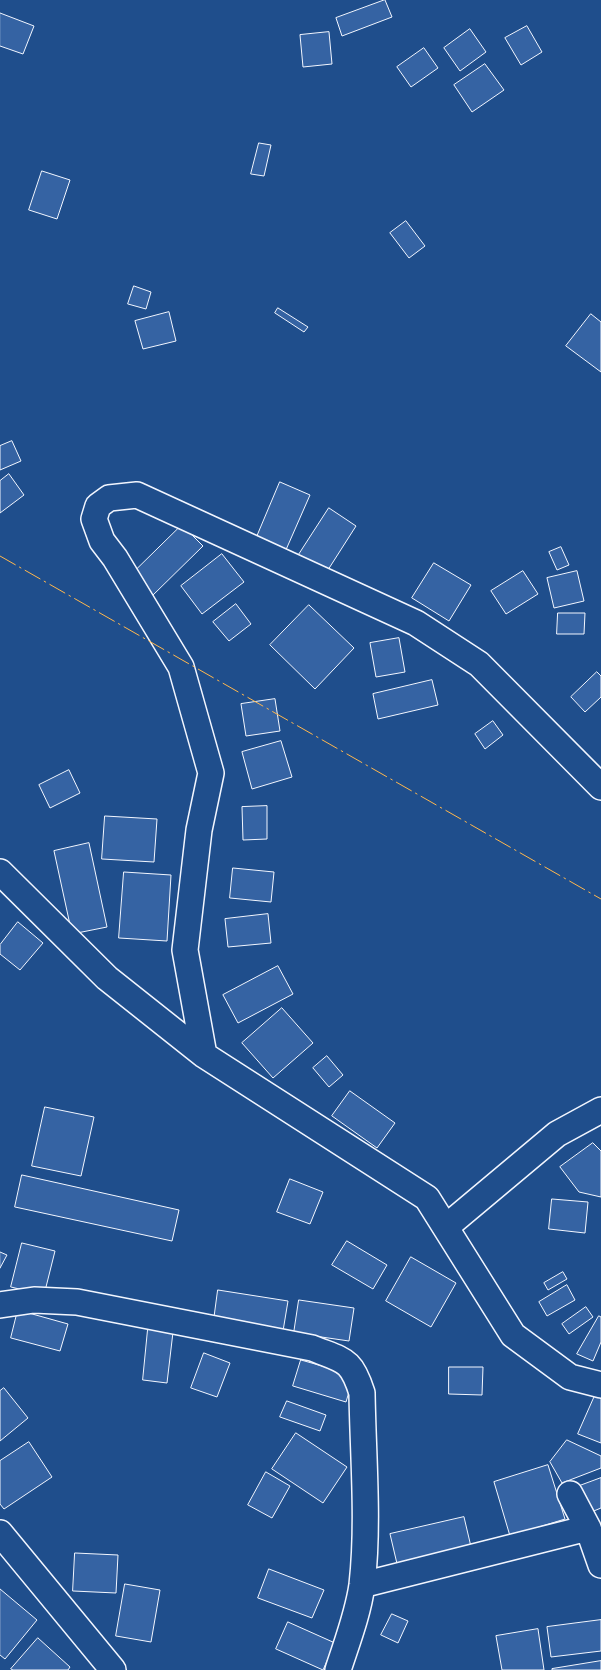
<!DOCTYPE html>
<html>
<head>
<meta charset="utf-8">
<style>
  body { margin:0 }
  canvas { display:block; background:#1f4e8c }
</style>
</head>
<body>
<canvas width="601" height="1670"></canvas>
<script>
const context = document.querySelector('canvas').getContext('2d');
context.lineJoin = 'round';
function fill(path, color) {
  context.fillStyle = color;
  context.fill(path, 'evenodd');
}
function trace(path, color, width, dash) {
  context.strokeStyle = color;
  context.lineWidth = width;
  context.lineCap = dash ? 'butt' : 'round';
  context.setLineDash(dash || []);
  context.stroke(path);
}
const building = new Path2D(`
  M385,0L392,17L342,36L336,18Z
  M0,13L34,26L23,54L0,46Z
  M527,26L542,52L521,65L505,38Z
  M470,29L486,52L460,71L444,48Z
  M329,32L332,64L303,67L300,35Z
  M424,48L438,68L411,87L397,67Z
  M485,64L504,90L472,112L454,85Z
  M259,143L271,145L264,176L251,174Z
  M42,171L70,180L57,219L29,210Z
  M406,221L425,246L409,258L390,233Z
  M134,286L151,292L146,309L128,304Z
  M278,308L308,327L304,332L275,313Z
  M169,312L176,341L143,349L135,321Z
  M591,314L601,322V372L566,346Z
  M12,441L21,461L0,470V446Z
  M9,474L24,495L0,513V481Z
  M280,482L310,495L285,552L256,539Z
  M329,508L356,526L326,573L298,556Z
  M182,525L203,546L151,597L130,576Z
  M561,547L569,565L557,570L549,552Z
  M222,554L244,582L202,614L181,586Z
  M434,563L471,585L449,621L412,598Z
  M523,571L538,594L506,614L491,591Z
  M577,571L584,601L554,608L547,578Z
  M236,604L251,624L229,641L213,622Z
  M309,605L354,648L315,689L270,645Z
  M558,613H585L584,634H557Z
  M399,638L405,672L376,677L370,643Z
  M597,672L601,676V697L585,712L571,697Z
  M432,680L438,705L378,719L373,694Z
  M275,699L280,731L246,736L241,704Z
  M493,721L503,735L485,749L475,734Z
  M281,741L292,777L252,789L242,752Z
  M69,770L80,793L50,808L39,785Z
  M267,806V839L243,840L242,807Z
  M105,816L157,819L154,862L102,859Z
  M89,843L107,927L72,934L54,851Z
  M233,868L274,872L271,902L230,898Z
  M124,872L171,875L167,941L119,938Z
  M268,914L271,943L228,947L225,919Z
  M18,922L43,943L20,970L0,954V945Z
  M278,966L293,994L238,1023L223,995Z
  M282,1008L313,1043L273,1078L242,1043Z
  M327,1056L343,1075L329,1087L313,1068Z
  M350,1091L395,1123L377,1148L332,1116Z
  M45,1107L94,1117L81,1176L32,1166Z
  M593,1143L601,1151V1197L579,1192L560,1167Z
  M22,1175L179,1210L172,1241L15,1207Z
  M290,1179L323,1192L310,1224L277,1212Z
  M552,1199L588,1202L585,1233L549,1229Z
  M347,1241L387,1265L373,1289L332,1265Z
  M22,1243L55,1251L44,1295L11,1287Z
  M0,1252L7,1255L0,1268Z
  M411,1257L456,1283L431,1327L386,1301Z
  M563,1272L567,1279L548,1290L544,1283Z
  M567,1285L575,1300L547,1316L539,1302Z
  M218,1290L288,1301L283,1331L214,1320Z
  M299,1300L354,1308L349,1341L294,1333Z
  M586,1307L593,1317L569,1334L562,1324Z
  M18,1310L68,1324L60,1351L11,1338Z
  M599,1316L601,1317V1342L593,1361L577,1354Z
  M148,1329L173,1332L167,1383L143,1380Z
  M204,1353L230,1363L217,1397L191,1388Z
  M301,1360L354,1375L346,1402L293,1386Z
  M449,1367H483L482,1395L449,1394Z
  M4,1388L28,1418L0,1441V1391Z
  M597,1391L601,1392V1443L578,1434Z
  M287,1401L326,1415L320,1431L280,1417Z
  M296,1433L347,1467L323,1503L272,1469Z
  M567,1440L601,1456V1468L562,1483L550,1462Z
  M29,1442L52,1477L4,1509L0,1504V1461Z
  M548,1465L565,1519L510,1536L494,1482Z
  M266,1472L290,1486L272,1518L248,1505Z
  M601,1478V1508L584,1515L574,1488Z
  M464,1517L472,1551L398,1568L390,1534Z
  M75,1553L118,1555L116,1593L73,1591Z
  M269,1569L324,1590L312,1618L258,1598Z
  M125,1584L160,1590L151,1642L116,1636Z
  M0,1589L37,1620L5,1659L0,1655Z
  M392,1614L408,1621L398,1643L381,1635Z
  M601,1620V1651L551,1657L547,1627Z
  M288,1622L335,1643L323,1670L276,1649Z
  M538,1629L544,1670H502L496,1636Z
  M38,1638L70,1667L68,1670H13L11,1669Z
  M601,1661V1670H552V1669Z`);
const minor = new Path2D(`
  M0,872L107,978L204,1055L427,1198L513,1335L570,1377L601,1385
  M204,1055L185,950L199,830L211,773L181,667L115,558L102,541L94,519L98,506L109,498L137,495L416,623L479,664L601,787
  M446,1227L557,1134L601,1110
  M0,1305L34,1300L77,1302L312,1348C344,1361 351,1358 362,1393C363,1457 369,1522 362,1585C358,1614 347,1642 338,1670
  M570,1494L588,1528L601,1565
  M0,1533L113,1670
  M362,1585L588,1528`);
const power = new Path2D(`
  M0,556L601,899`);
fill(building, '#3563a3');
trace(building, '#f2f6ff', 1);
trace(minor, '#f2f6ff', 28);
trace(minor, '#1f4e8c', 25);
trace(power, '#ffb74d', 1, [18, 4, 2.5, 4]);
</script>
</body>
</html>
